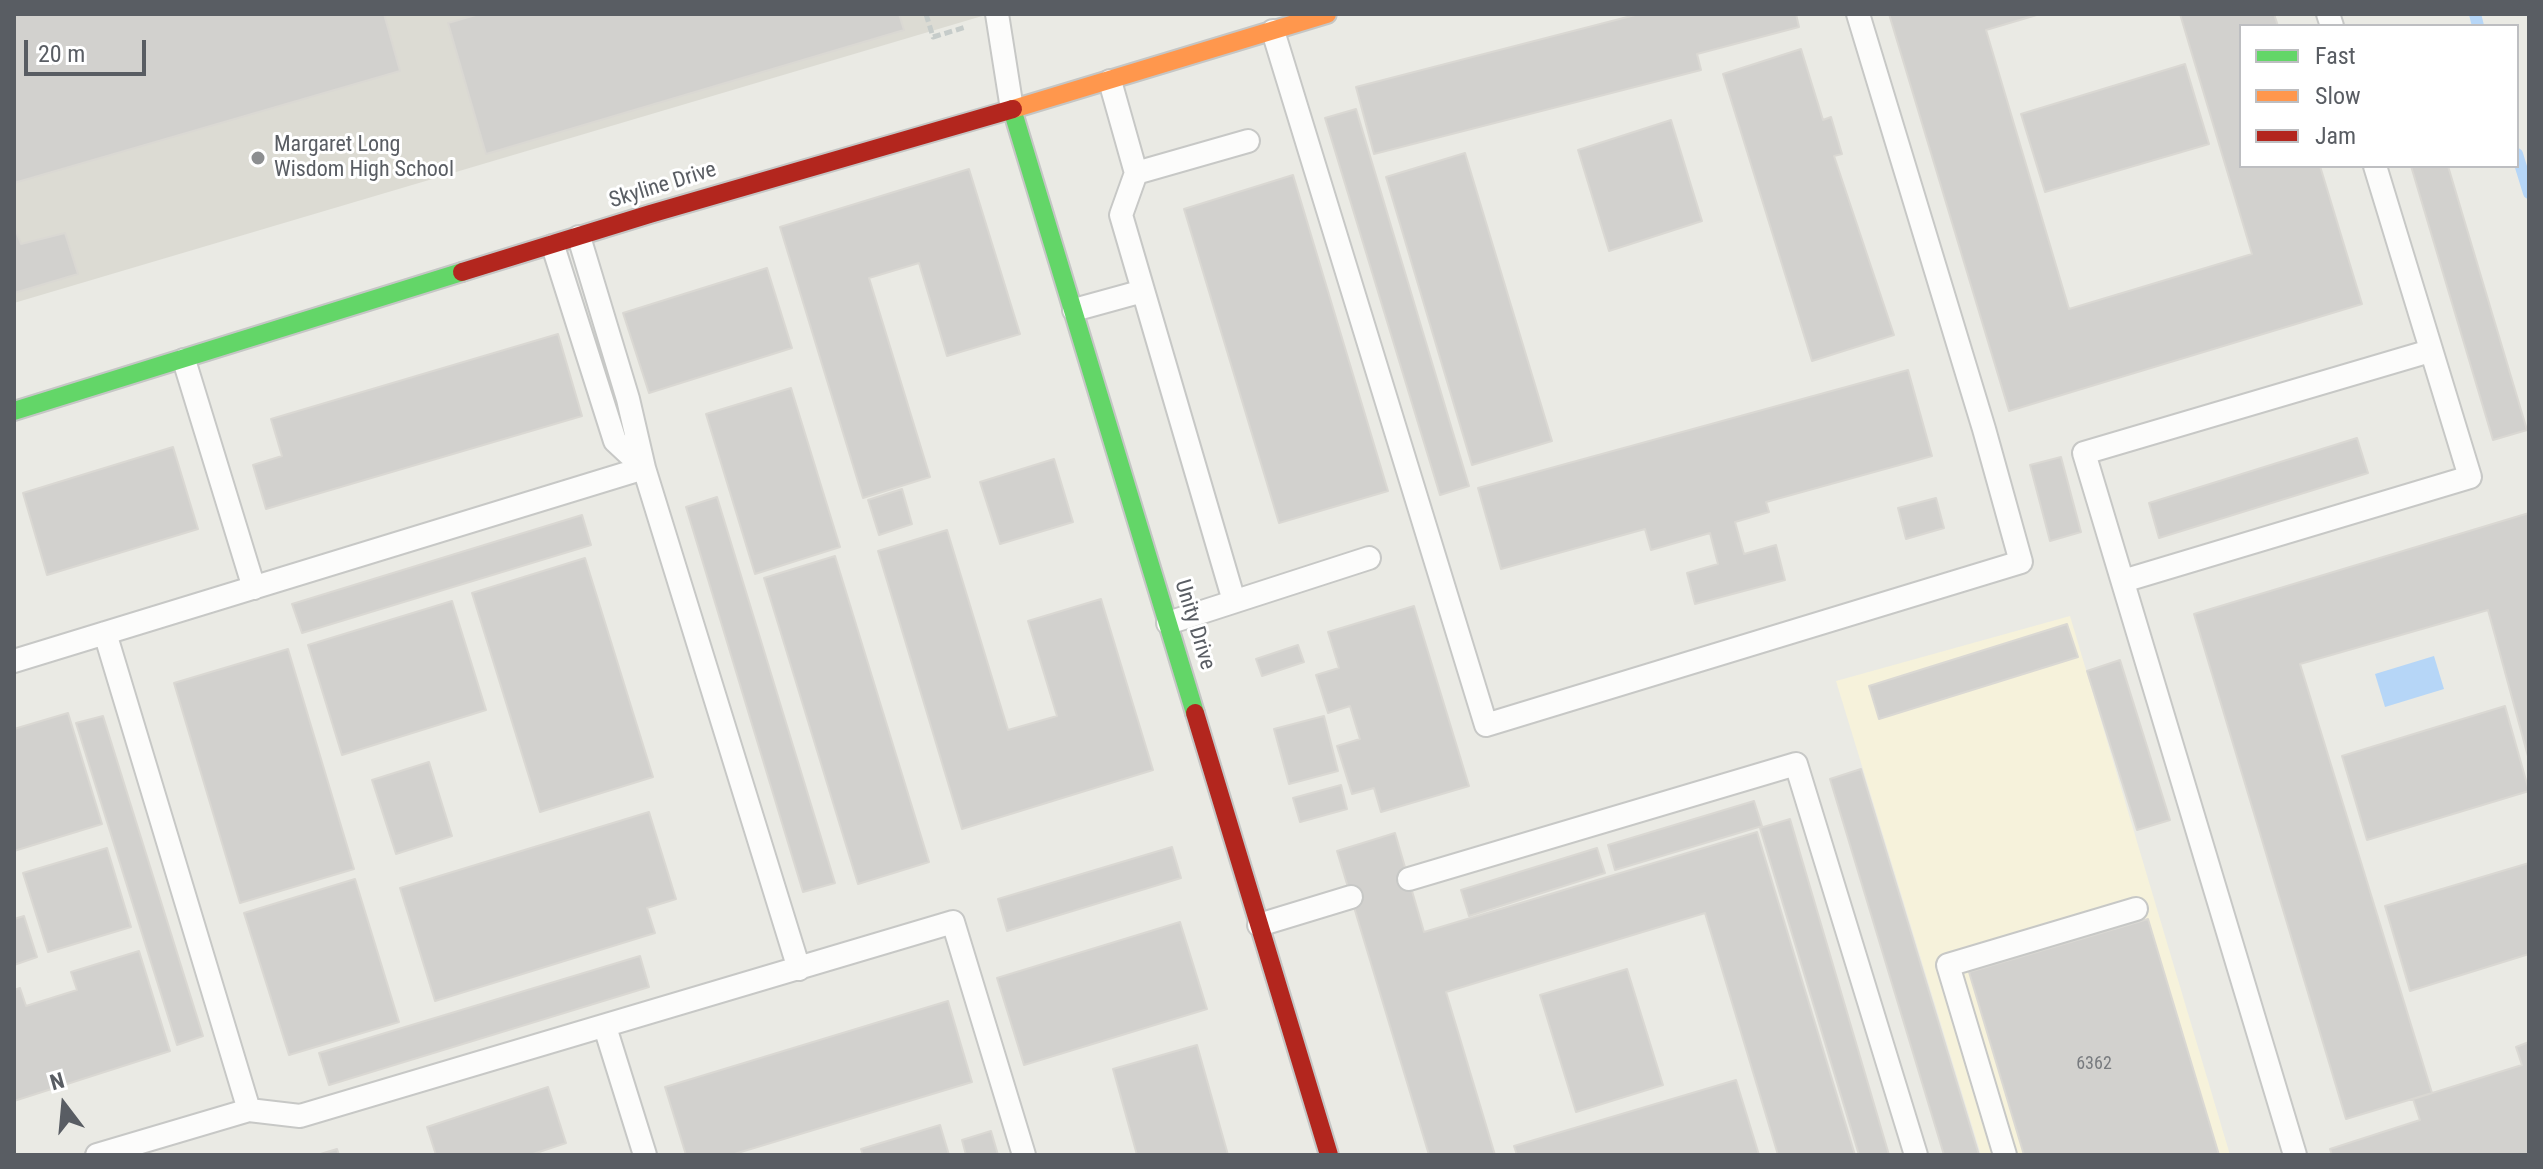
<!DOCTYPE html>
<html>
<head>
<meta charset="utf-8">
<style>
  body { margin:0 }
  #map { position:relative; width:2543px; height:1169px; overflow:hidden; background:#eaeae4; font-family:"Roboto Condensed",sans-serif }
  canvas { display:block }
  .frame { position:absolute; inset:0; border:16px solid #595d63; pointer-events:none }
  .legend { position:absolute; left:2239px; top:24px; width:280px; height:144px; box-sizing:border-box; background:#fff; border:2px solid #bdbec1; margin:0; padding:10px 14px; list-style:none; font-size:24px; color:#595d63 }
  .legend li { display:flex; align-items:center; gap:16px; height:40px }
  .legend b { width:40px; border:2px solid #bdbec1 }
  .north { position:absolute; left:24px; top:1065px; width:80px; height:80px; -webkit-text-stroke:6px #fff; paint-order:stroke; rotate:344deg; font-size:22px; font-weight:700; line-height:32px; text-align:center; color:#595d63 }
  .north::after { content:''; display:block; margin:auto; width:28px; height:36px; background:#595d63; clip-path:polygon(50% 0,100% 100%,50% 72%,0 100%) }
  .scale { position:absolute; left:24px; top:40px; width:122px; height:36px; box-sizing:border-box; border:4px solid #595d63; border-top:0; padding-left:10px; font-size:24px; line-height:28px; white-space:nowrap; color:#595d63; -webkit-text-stroke:6px #fff; paint-order:stroke }
</style>
</head>
<body>
<div id="map">
<canvas width="2543" height="1169"></canvas>
<div class="frame"></div>
<ul class="legend">
<li><b style="height:10px;background:#63d668"></b>Fast</li>
<li><b style="height:10px;background:#ff974d"></b>Slow</li>
<li><b style="height:10px;background:#b3261e"></b>Jam</li>
</ul>
<div class="north">N</div>
<div class="scale">20 m</div>
</div>
<script>
const context = document.querySelector('canvas').getContext('2d');
context.lineJoin = 'round';
function fill(path, color) {
  context.fillStyle = color;
  context.fill(path, 'evenodd');
}
function trace(path, color, width, dash) {
  context.strokeStyle = color;
  context.lineWidth = width;
  context.lineCap = dash ? 'butt' : 'round';
  context.setLineDash(dash || []);
  context.stroke(path);
}
function label(font, color, halo, rows, align = 'center') {
  context.font = font + ' "Roboto Condensed",sans-serif';
  context.lineWidth = 6;
  context.setLineDash([]);
  context.textBaseline = 'middle';
  context.strokeStyle = halo;
  context.fillStyle = color;
  for (const [text, x, y, turn = 0] of rows) {
    context.save();
    context.translate(x, y);
    context.rotate((+turn || 0) * Math.PI / 180);
    context.textAlign = isNaN(turn) ? turn : align;
    if (halo) context.strokeText(text, 0, 0);
    context.fillText(text, 0, 0);
    context.restore();
  }
}
const commercial = new Path2D(`
  M2070,616L2230,1155H1981L1836,681Z`);
const education = new Path2D(`
  M14,14H989L14,303Z`);
const water = new Path2D(`
  M2434,656L2444,689L2385,707L2375,674Z`);
const stream = new Path2D(`
  M2475,14L2478,26
  M2517,154L2529,193`);
const building = new Path2D(`
  M14,14H384L400,71L14,183Z
  M479,14H899L904,30L486,154L448,23Z
  M1639,14H1796L1799,27L1697,54L1701,70L1374,154L1356,87Z
  M1889,14H2040L1986,30L2069,309L2252,254L2180,14H2274L2278,26H2241V166H2320L2362,304L2009,411Z
  M1801,49L1823,120L1831,117L1842,154L1834,156L1894,335L1812,361L1723,74Z
  M2185,64L2209,144L2045,192L2021,114Z
  M1356,109L1469,486L1440,495L1325,118Z
  M1671,120L1702,221L1609,251L1578,150Z
  M1465,153L1552,441L1472,465L1386,177Z
  M2411,166H2448L2527,430L2493,440Z
  M969,169L1020,334L947,356L919,263L869,278L930,477L863,498L780,227Z
  M1293,175L1388,491L1279,523L1184,209Z
  M14,226L21,244L65,233L78,274L14,293Z
  M767,268L792,348L649,393L623,313Z
  M558,334L582,416L266,509L253,465L282,456L271,419Z
  M1908,370L1932,456L1766,502L1769,512L1735,522L1744,554L1776,545L1785,580L1695,604L1687,573L1718,564L1710,533L1651,550L1645,529L1501,569L1478,488Z
  M791,388L840,547L755,574L706,414Z
  M2357,438L2368,473L2159,538L2149,503Z
  M173,447L198,529L47,575L23,493Z
  M2061,457L2081,532L2050,541L2030,465Z
  M1054,459L1073,522L1000,544L980,482Z
  M902,489L912,524L879,535L868,500Z
  M717,497L835,883L803,892L686,507Z
  M1936,498L1944,528L1906,539L1898,508Z
  M2529,513V760L2488,610L2300,664L2432,1093L2346,1119L2194,614Z
  M582,515L591,545L302,633L292,604Z
  M947,530L1008,730L1057,716L1028,621L1101,599L1153,770L962,829L878,551Z
  M835,556L929,862L858,884L764,578Z
  M585,558L653,777L540,812L472,593Z
  M452,601L486,710L342,755L308,645Z
  M1414,606L1469,786L1381,812L1374,788L1352,794L1337,746L1360,739L1350,706L1328,713L1316,675L1339,668L1328,632Z
  M2067,624L2078,657L1879,719L1869,686Z
  M1298,645L1304,662L1262,676L1256,659Z
  M288,649L354,869L240,903L174,683Z
  M2120,660L2170,820L2137,830L2087,671Z
  M2505,706L2529,791L2367,840L2342,756Z
  M68,713L102,824L14,851V729Z
  M103,716L203,1036L177,1045L76,723Z
  M1324,716L1338,771L1289,784L1274,729Z
  M429,762L452,836L396,854L372,780Z
  M1861,769L1979,1155H1944L1830,779Z
  M1341,785L1347,809L1300,822L1293,798Z
  M1754,801L1762,826L1615,870L1608,845Z
  M649,812L676,899L647,908L655,933L435,1001L400,888Z
  M1790,819L1889,1155H1859L1760,828Z
  M1757,832L1855,1155H1778L1705,913L1446,992L1495,1155H1429L1337,851L1395,833L1424,932Z
  M1172,847L1181,878L1007,931L998,899Z
  M107,848L131,927L48,952L23,873Z
  M1597,848L1605,873L1469,916L1461,890Z
  M2529,863V954L2410,991L2385,906Z
  M355,879L399,1022L289,1055L244,913Z
  M24,916L37,957L14,965V919Z
  M2148,919L2219,1155H2024L1969,972Z
  M1180,922L1207,1009L1024,1065L997,978Z
  M139,951L170,1051L14,1101V990L20,988L26,1006L77,990L71,972Z
  M640,956L649,987L329,1085L319,1053Z
  M1627,969L1663,1085L1576,1112L1540,995Z
  M948,1001L972,1082L731,1155H686L665,1087Z
  M2529,1042V1155H2332L2330,1149L2420,1120L2413,1099L2522,1065L2516,1047Z
  M1197,1045L1228,1155H1137L1113,1069Z
  M1736,1080L1759,1155H1517L1514,1146Z
  M548,1087L566,1143L530,1155H436L427,1127Z
  M940,1125L949,1155H863L861,1149Z
  M991,1131L998,1155H966L962,1140Z
  M337,1149L339,1155H317Z`);
const path = new Path2D(`
  M926,14L933,37L966,27`);
const lane = new Path2D(`
  M997,14L1012,109
  M2328,14L2332,26
  M1273,31L1486,725L2021,562L1984,429L1858,14
  M1110,81L1136,173L1121,215L1234,601
  M1136,173L1248,141
  M579,237L628,399L644,468L799,969
  M553,246L615,441L644,468
  M1074,310L1143,291
  M184,360L254,588
  M2123,581L2470,477L2375,166
  M1168,623L1369,558
  M105,633L249,1110
  M14,661L644,468
  M1409,879L1796,764L1916,1155
  M1259,925L1351,897
  M605,1027L645,1155
  M97,1155L249,1110L300,1116L953,922L1024,1155
  M2005,1155L1948,965L2136,909
  M2295,1155L2084,453L2430,351`);
const fast = new Path2D(`
  M1012,109L1195,713
  M14,411L462,272`);
const slow = new Path2D(`
  M1013,109L1327,14`);
const jam = new Path2D(`
  M462,272L650,214L1013,109
  M1195,713L1329,1155`);
const markers = [
  [258,158,8,"#8c8e90"]
];
const numberNames = [
  ["6362",2094,1064]
];
const poiNames = [
  ["Margaret Long",274,145],
  ["Wisdom High School",274,170]
];
const streetNames = [
  ["Skyline Drive",663,186,-17],
  ["Unity Drive",1194,625,73]
];
fill(commercial, '#f6f2db');
fill(education, '#dcdbd3');
fill(water, '#b6d6f7');
trace(stream, '#b6d6f7', 12);
fill(building, '#d2d1ce');
trace(building, '#dad8d3', 2);
trace(lane, '#c7c8c6', 26);
trace(fast, '#c5c6c5', 22);
trace(slow, '#c5c6c5', 22);
trace(jam, '#c5c6c5', 22);
trace(path, '#c6ccca', 5, [8, 4]);
trace(lane, '#fcfcfb', 22);
trace(fast, '#63d668', 18);
trace(slow, '#ff974d', 18);
trace(jam, '#b3261e', 18);
for (const [x, y, r, color] of markers) {
  const dot = new Path2D();
  dot.arc(x, y, r, 0, 2 * Math.PI);
  context.fillStyle = color;
  context.fill(dot);
  trace(dot, '#fff', 3);
}
label('18px', '#787b7f', null, numberNames);
label('22px', '#595d63', '#fff', poiNames, 'left');
label('22px', '#595d63', '#fff', streetNames);
</script>
</body>
</html>
